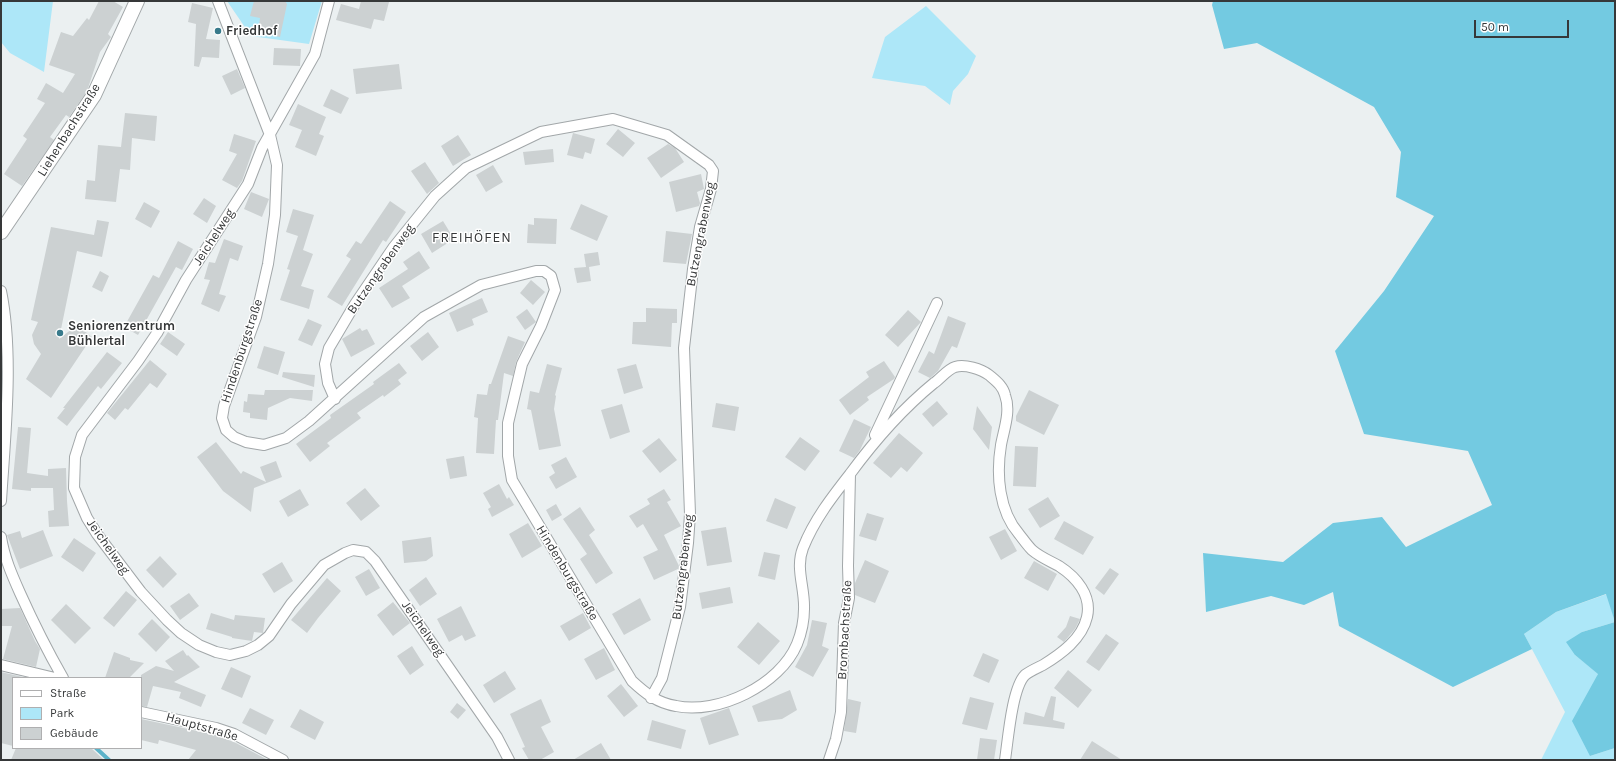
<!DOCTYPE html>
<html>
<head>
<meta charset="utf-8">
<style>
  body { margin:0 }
  #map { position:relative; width:1616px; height:761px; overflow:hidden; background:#ebf0f1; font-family:Karla,sans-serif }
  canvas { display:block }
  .frame { position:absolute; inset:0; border:2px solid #363839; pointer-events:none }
  .legend { position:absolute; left:12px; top:677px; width:130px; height:72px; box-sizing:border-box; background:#fff; border:1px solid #afafb0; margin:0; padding:5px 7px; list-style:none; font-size:12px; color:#363839 }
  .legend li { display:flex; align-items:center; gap:8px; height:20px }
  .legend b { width:20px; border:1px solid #afafb0 }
  .scale { position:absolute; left:1474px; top:20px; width:95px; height:18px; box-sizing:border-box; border:2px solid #363839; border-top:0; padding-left:5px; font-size:12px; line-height:14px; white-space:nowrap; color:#363839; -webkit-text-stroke:3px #fff; paint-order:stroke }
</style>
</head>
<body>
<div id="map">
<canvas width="1616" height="761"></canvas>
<div class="frame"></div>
<ul class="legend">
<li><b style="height:5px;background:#fff"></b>Straße</li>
<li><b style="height:11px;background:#ade7f8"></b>Park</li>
<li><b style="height:11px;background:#ccd1d2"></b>Gebäude</li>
</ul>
<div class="scale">50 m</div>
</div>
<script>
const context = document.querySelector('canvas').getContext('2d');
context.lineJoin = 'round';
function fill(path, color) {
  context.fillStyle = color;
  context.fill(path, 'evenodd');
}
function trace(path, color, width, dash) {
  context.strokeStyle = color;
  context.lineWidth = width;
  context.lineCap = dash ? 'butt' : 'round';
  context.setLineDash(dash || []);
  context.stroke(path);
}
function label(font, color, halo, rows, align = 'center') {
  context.font = font + ' Karla,sans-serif';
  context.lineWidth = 3;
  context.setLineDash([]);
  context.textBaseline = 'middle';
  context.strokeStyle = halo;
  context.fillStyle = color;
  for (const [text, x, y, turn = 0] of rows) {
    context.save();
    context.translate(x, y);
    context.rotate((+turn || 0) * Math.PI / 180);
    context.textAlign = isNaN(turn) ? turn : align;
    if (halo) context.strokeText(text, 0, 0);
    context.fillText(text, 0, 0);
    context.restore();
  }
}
const green = new Path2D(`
  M1,1H53L44,72L10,53L1,42Z
  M227,1H322L309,44L251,36Z
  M926,6L976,56L968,74L953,91L950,105L925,86L872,78L885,37Z
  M1607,594L1615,622L1582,632L1575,655L1598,673L1590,756L1615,748V760H1541L1565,712L1524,634L1556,612Z`);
const forest = new Path2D(`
  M1213,1H1615V748L1590,756L1572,721L1598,674L1575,655L1566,642L1582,632L1615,622L1606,594L1556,612L1524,634L1532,649L1453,687L1339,626L1333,592L1304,605L1271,596L1206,612L1203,553L1283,562L1333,523L1382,517L1406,547L1492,505L1468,451L1364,434L1335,351L1384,291L1434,216L1396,197L1401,152L1374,107L1257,43L1224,49L1212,5Z`);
const stream = new Path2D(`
  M96,748L109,760`);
const building = new Path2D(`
  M99,1H113L123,7L108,34L111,37L100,52L87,91L69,117L66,115L50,137L54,140L22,186L4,174L27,139L23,136L45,103L37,99L46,83L63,93L75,74L49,65L61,32L73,36L87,18L89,20Z
  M254,1H285L287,4L280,37L258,32L260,18L250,16Z
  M361,1H384L389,2L384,21L374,19L371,29L336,20L341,4L359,9Z
  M192,3L213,8L206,39L220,40L219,58L202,57L199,67L194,66L196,24L188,22Z
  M274,48L301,49L300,66L273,65Z
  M399,64L402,89L356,94L353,69Z
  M237,69L245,88L231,95L222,76Z
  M331,89L349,98L341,114L323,106Z
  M298,104L326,117L319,134L324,136L316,156L295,147L302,130L289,125Z
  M125,113L157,116L155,141L132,138L130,170L120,169L116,202L85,199L87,180L95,181L98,145L121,147Z
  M618,129L635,143L623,157L606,144Z
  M573,133L595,139L591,154L585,152L583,159L567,155Z
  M234,134L256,141L242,181L237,188L222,180L237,154L229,151Z
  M458,135L471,155L453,166L441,146Z
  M668,144L675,148L684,162L661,178L647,158Z
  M553,149L554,162L525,165L523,152Z
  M425,162L439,183L427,194L411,171Z
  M493,165L503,182L486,192L476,175Z
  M701,174L704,189L697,192L700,203L699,206L676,212L669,182Z
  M251,192L269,199L262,217L244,209Z
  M204,198L216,206L207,223L193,214Z
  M390,201L406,212L386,242L383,240L342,306L327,297L351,259L346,256L356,241L361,244Z
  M144,202L160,211L151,228L135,219Z
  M581,204L608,216L597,241L570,229Z
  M293,209L314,215L303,250L313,254L301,286L314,290L309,309L280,300L290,270L287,269L298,236L286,232Z
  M534,218L557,219L556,244L527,243L528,224L534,225Z
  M97,220L109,222L102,257L77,251L59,339L77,325L92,337L51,398L26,379L41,354L34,344L32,335L38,322L31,320L51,227L94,235Z
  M443,221L454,239L432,253L421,234Z
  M666,231L692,234L686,264L663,262Z
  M224,239L243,246L238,261L230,258L219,294L226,296L219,312L201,304L210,280L204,279L209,262L215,263Z
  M178,241L193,249L182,270L176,267L138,335L124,327L153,275L159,278Z
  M419,251L430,268L402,286L410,298L392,308L379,288L408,269L403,262Z
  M598,252L600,265L589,267L591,281L577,283L574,268L586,267L584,254Z
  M100,271L109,276L102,292L92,287Z
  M531,280L545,292L533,305L520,293Z
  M482,298L488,312L472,319L474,325L457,332L449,313Z
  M646,308L677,309V323H672L671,347L632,344L633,322H646Z
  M527,309L536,322L525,330L516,317Z
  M908,310L921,322L898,347L885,335Z
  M948,316L966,323L957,348L952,346L938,371L930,378L918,372L929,351L934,354Z
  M308,319L322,325L312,346L298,340Z
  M360,328L362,331L367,329L375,344L351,357L342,339Z
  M168,332L185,344L177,356L160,344Z
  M428,332L439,347L422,361L410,346Z
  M508,336L525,342L516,362L513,376L504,373L498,420H496L494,454L476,453L478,418L474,417L477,394L487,395L489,384H491Z
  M264,346L285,352L278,375L257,368Z
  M107,352L122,363L101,389L98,386L67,426L57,418L65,408H63Z
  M150,360L167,374L157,388L150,383L128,410L125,408L115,420L107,413Z
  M884,361L895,377L894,379L867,397L869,400L850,415L839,400L869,377L866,372Z
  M399,363L407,373L398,380L401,384L384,397L383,395L357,413L361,418L327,443L330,446L310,462L296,444L331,418L330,415L374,384L373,382Z
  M547,364L562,368L555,395L556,396L554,409L561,446L539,450L531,410L527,409L530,391L539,393Z
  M636,364L643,388L624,394L617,369Z
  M283,372L315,375L314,387L282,377Z
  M265,390H313L312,401L290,398L268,408L267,420L250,418V413L243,412L244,401L247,402L248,394L264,395Z
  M1029,390L1059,405L1044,435L1016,421V416Z
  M937,401L948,414L933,427L922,414Z
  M716,403L739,407L735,431L712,427Z
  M622,404L630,432L610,439L601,410Z
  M977,406L992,427L989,450L973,429Z
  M854,419L871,427L860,450L854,458L839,451Z
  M18,427L31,428L27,473L48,476V469L66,468L67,501L69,526L49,527L48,511L54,510L53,488H31V491L12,489Z
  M899,433L923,453L907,472L901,467L891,478L873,463Z
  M800,437L820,451L805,471L785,457Z
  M659,438L677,460L660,473L642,451Z
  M216,442L241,474L243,471L266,482L260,467L276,461L282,477L254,488L251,512L223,491L197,457Z
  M1015,446L1038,447L1036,487L1013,486Z
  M464,456L467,476L450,479L446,459Z
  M566,457L577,477L556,489L549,477L555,473L551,465Z
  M499,484L507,499L509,497L514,505L492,517L488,509L491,507L483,493Z
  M365,488L380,506L361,521L346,503Z
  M300,489L309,505L288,517L279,501Z
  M664,489L671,500L667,502L681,526L664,535L679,566L678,569L654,580L643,557L658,550L643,524L637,528L629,516L650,504L647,499Z
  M1048,497L1060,516L1040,528L1028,509Z
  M775,498L796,507L787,529L766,521Z
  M556,504L562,515L552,521L546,510Z
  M580,507L595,530L589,535L613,573L596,584L580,559L587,554L563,519Z
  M867,513L884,518L876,541L859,536Z
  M1064,521L1094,537L1083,555L1054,539Z
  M528,523L542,546L522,558L509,534Z
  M726,527L732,562L707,566L701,531Z
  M1005,529L1017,551L1001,560L989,537Z
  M43,530L53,556L20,569L7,535L20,531L22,538Z
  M431,537L433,556L426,561L404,563L402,541Z
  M74,538L96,553L83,572L61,557Z
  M764,552L780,555L775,580L758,576Z
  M160,556L177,574L163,588L146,570Z
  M865,560L889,571L875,603L855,595V583Z
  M1034,561L1057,574L1048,591L1024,578Z
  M282,562L293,581L274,593L262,574Z
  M1110,568L1119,574L1104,595L1095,588Z
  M369,569L380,588L366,596L355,577Z
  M426,577L437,594L420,606L409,590Z
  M327,578L341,591L318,618L307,633L291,620Z
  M730,587L733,603L702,609L699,593Z
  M126,591L137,600L114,627L103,618Z
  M189,593L199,606L180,620L170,606Z
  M640,598L651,620L624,635L612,614Z
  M393,602L410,623L393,636L377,615Z
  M66,604L91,628L75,644L51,620Z
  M461,606L476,636L465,641L462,635L449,642L437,619Z
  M20,608L35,641L40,649L36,667L3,659L12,626H1V609Z
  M211,613L234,620L235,615L265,618L263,633L254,632L252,641L232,638V637L206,629Z
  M583,613L591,628L569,641L560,626Z
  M1070,616L1080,619L1075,629L1064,642L1057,637L1066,627Z
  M152,619L170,637L156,652L138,634Z
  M812,620L827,623L822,646L829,649L813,677L795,667L807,645Z
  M758,622L780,641L759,665L737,647Z
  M1106,634L1119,643L1099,671L1086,662Z
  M412,646L424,665L410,675L397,656Z
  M604,648L615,670L596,680L584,659Z
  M183,650L187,656L188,655L200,667L174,682L206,695L201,707L179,698L181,692L153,686L147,707L141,706V675L156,666L174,671L165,661Z
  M114,652L130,658V660L144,663L129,678H105Z
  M983,653L999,660L989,683L973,676Z
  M231,667L251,676L242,698L221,689Z
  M1068,670L1092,690L1078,708L1054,688Z
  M505,671L516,689L494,703L483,685Z
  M1,672L27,678H13V746L1,743Z
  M621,684L638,706L624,717L607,696Z
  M790,690L797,710L782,719L758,722L752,706Z
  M1051,696L1056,697L1053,720L1065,723L1064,729L1023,724L1025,712L1044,717Z
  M970,697L994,703L987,730L962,724Z
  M541,699L551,722L541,727L554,752L540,760H529L522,748L525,747L510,714Z
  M848,699L861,702L856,733L844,731Z
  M457,703L466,710L458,719L450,712Z
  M250,708L274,720L266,735L242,723Z
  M729,708L739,735L709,745L700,718Z
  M300,709L324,722L315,740L290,727Z
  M141,719L216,735L236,743L268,760H188L196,750L159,740L158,744L141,740Z
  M652,720L686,730L681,749L647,740Z
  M980,738L997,740L994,760H977Z
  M1092,741L1122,760H1080Z
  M601,743L611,760H573Z
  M16,748H91L104,760H11Z`);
const street = new Path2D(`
  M218,1L270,135L277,165L275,215L268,264L256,317L224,406L222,418L226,430L234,437L246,442L264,445L286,438L309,421L424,317L481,285L536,271H544L551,276L555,290L541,326L522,364L508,423V456L512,480L632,681C645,693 657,703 676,706C718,715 780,685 797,644C801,634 804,620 804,609C805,588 795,568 803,548C814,520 832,497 850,474C875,440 901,410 934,383C940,379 948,369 955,367C965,364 981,369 989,375C996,381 1003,386 1005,395C1011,411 1004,429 1001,445C996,475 999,511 1019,534C1023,539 1027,545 1032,550C1040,557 1050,561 1059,566C1076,577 1092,595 1087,617C1082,639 1061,654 1043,665C1037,668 1030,671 1025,675C1012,688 1008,740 1005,760
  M329,1L315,54L262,148L248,184L186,280L157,333L138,361L82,435L75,457L74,488L87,518L97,534L141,592L167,620L181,633L199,645L216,652L230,655L246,651L258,645L269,636L291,604L324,565L345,553L353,550L366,552L375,561L497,737L509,760
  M1,291C14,355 5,436 1,501
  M335,399L328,383L325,364L329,348L355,304L393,248L435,196L466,168L541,132L613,119L667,135L709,165L713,171L711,189L700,227L693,269L684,348L690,514L688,543L680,607L662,678L651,698
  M875,435L937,303
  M1,537C4,557 12,575 20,593C33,622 47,650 63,678
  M1,665L55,678
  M141,712L216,728L234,734L283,760
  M829,760L836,739L841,712L844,623L849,598L848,566L850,474`);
const secondary = new Path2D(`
  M1,232L94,95L137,1`);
const markers = [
  [218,31,4,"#387a8b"],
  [60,333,4,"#387a8b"]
];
const poiNames = [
  ["Friedhof",226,31],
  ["Seniorenzentrum",68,326],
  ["Bühlertal",68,341]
];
const streetNames = [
  ["Liehenbachstraße",69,130,-58],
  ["Butzengrabenweg",701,234,-79],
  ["Jeichelweg",214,237,-57],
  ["Butzengrabenweg",381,269,-55],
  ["Hindenburgstraße",242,351,-72],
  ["Jeichelweg",108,547,55],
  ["Butzengrabenweg",683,567,-83],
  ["Hindenburgstraße",567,573,59],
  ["Jeichelweg",423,629,55],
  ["Brombachstraße",845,630,-87],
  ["Hauptstraße",202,727,16]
];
const neighbourhoodNames = [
  ["FREIHÖFEN",472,238]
];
fill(green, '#ade7f8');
fill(forest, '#73cae1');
trace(stream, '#5cb3c9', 4);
fill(building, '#ccd1d2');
trace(street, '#a2a7a9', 12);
trace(secondary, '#a2a7a9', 16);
trace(street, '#fff', 10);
trace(secondary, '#fff', 14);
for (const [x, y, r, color] of markers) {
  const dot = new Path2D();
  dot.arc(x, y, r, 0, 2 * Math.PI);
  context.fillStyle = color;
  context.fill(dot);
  trace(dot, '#fff', 1.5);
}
label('bold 13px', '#363839', '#fff', poiNames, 'left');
label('13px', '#363839', '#fff', streetNames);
context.letterSpacing = '1px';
label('14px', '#363839', '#fff', neighbourhoodNames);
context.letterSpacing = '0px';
</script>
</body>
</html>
